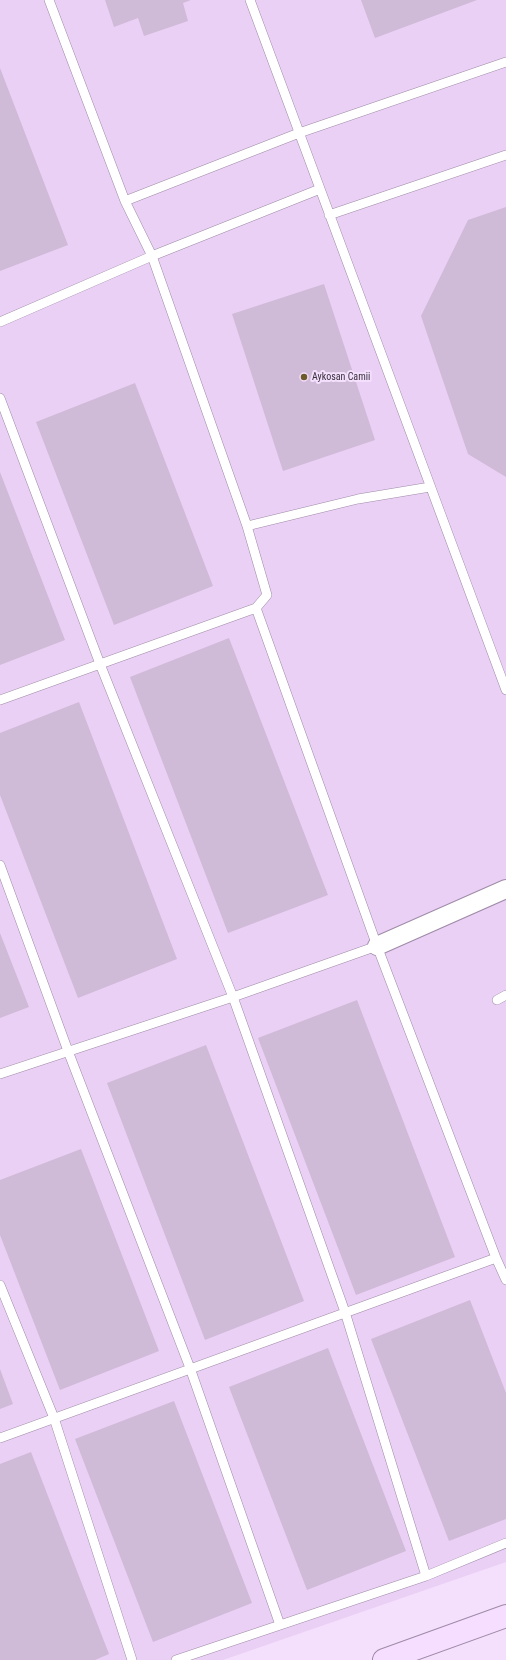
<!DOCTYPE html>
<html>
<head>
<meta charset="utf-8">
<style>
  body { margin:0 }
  canvas { display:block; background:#f4dffd }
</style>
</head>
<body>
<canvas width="506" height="1660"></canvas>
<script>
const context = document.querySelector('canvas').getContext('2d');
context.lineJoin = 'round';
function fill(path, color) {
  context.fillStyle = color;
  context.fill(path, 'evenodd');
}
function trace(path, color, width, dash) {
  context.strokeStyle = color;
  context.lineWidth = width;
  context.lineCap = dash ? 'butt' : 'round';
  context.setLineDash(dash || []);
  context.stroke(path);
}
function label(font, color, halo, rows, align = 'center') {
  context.font = font + ' "Roboto Condensed",sans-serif';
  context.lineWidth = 4;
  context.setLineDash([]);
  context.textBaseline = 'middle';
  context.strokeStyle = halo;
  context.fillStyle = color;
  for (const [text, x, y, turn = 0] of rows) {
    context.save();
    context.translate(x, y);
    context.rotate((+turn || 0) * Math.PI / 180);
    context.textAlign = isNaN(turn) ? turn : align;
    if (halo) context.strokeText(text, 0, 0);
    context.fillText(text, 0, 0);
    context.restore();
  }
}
const built = new Path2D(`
  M0,0H506V1562L223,1660H0Z`);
const building = new Path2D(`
  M105,0H191L183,3L188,21L144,36L138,18L114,27Z
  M361,0H477L375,38Z
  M0,68L68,245L0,271Z
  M506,207V477L468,454L421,316L468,220Z
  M324,284L375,440L283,471L232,314Z
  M135,383L213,586L114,625L36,422Z
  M0,472L65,640L0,665Z
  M229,638L328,895L228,933L130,677Z
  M79,702L177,959L78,998L0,795V733Z
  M0,933L29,1007L0,1018Z
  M357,1000L455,1257L356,1295L258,1038Z
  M206,1045L304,1301L205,1340L107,1083Z
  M81,1149L159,1351L60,1390L0,1235V1180Z
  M470,1300L506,1393V1519L449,1541L371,1339Z
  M328,1348L406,1551L307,1590L229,1387Z
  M0,1369L13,1404L0,1409Z
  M174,1401L252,1603L153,1642L75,1439Z
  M31,1452L109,1654L95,1660H0V1464Z`);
const lane = new Path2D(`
  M250,0L506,690
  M125,201L299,133L506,62
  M329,215L506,155
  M0,322L152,256L320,189
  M0,398L100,664L233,997L345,1312L426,1576
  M247,526L358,499L430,487
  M256,608L377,946L496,1258L506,1280
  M0,700L256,608L267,595L247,526L152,256L125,201L49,0
  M0,865L68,1051L190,1368L280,1625
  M497,1000L506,995
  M0,1074L233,997L377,946
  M0,1285L54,1418L132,1660
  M0,1438L496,1258
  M176,1660L426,1576L506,1543`);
const street = new Path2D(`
  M377,946L506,889`);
const secondary = new Path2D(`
  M384,1660L506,1616`);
const markers = [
  [304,377,4,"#6e5b2a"]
];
const poiNames = [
  ["Aykosan Camii",312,377]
];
fill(built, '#ead0f5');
fill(building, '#cfbad8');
trace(lane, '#9f8ba7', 10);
trace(street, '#9f8ba7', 20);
trace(secondary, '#9f8ba7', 24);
trace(lane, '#fff', 9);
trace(street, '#fff', 18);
trace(secondary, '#f5deff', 22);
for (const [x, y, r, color] of markers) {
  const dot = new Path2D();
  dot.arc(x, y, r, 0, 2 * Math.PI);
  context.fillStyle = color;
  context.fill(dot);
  trace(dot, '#f4dffd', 1.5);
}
label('10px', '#39313d', '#f4dffd', poiNames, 'left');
</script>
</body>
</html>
